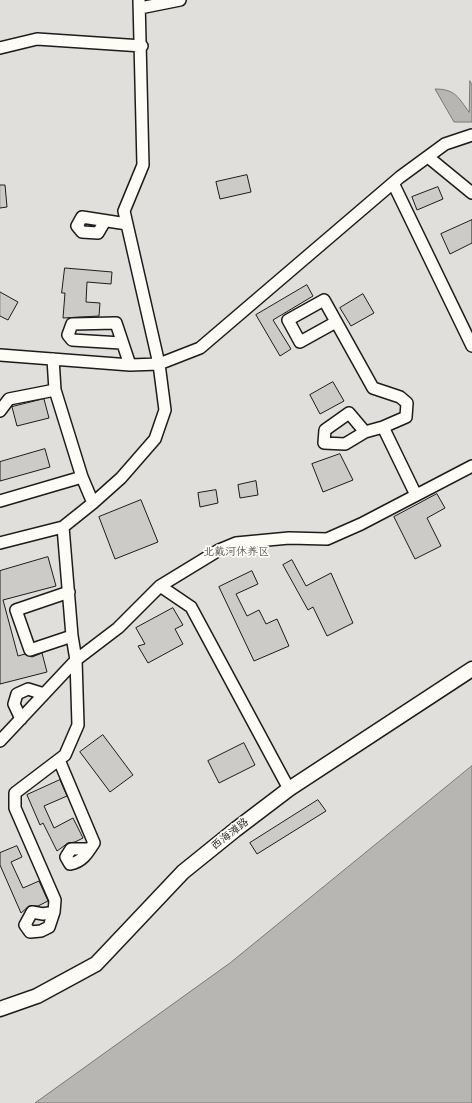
<!DOCTYPE html>
<html>
<head>
<meta charset="utf-8">
<style>
  body { margin:0 }
  canvas { display:block; background:#fdfcf7 }
</style>
</head>
<body>
<canvas width="472" height="1103"></canvas>
<script>
const context = document.querySelector('canvas').getContext('2d');
context.lineJoin = 'round';
function fill(path, color) {
  context.fillStyle = color;
  context.fill(path, 'evenodd');
}
function trace(path, color, width, dash) {
  context.strokeStyle = color;
  context.lineWidth = width;
  context.lineCap = dash ? 'butt' : 'round';
  context.setLineDash(dash || []);
  context.stroke(path);
}
function label(font, color, halo, rows, align = 'center') {
  context.font = font + ' "Comic Neue","LXGW WenKai TC",sans-serif';
  context.lineWidth = 3.5;
  context.setLineDash([]);
  context.textBaseline = 'middle';
  context.strokeStyle = halo;
  context.fillStyle = color;
  for (const [text, x, y, turn = 0] of rows) {
    context.save();
    context.translate(x, y);
    context.rotate((+turn || 0) * Math.PI / 180);
    context.textAlign = isNaN(turn) ? turn : align;
    if (halo) context.strokeText(text, 0, 0);
    context.fillText(text, 0, 0);
    context.restore();
  }
}
const green = new Path2D(`
  M0,0H472V1103H0Z`);
const water = new Path2D(`
  M470,81L472,85V122H454L435,89C455,89 458,97 469,112Z
  M472,766V1103H35L230,963Z`);
const building = new Path2D(`
  M247,175L251,192L220,199L216,182Z
  M0,185H5L7,207L0,208Z
  M438,187L443,199L417,210L412,197Z
  M472,220V243L450,254L441,234Z
  M65,268L112,272L111,284L87,282L86,302L100,303L99,316L63,318L65,293H62Z
  M307,285L313,296L273,320L291,349L280,356L256,315Z
  M0,292L18,302L8,320L0,316Z
  M363,294L374,313L351,326L340,308Z
  M333,382L344,401L320,414L310,395Z
  M44,399L49,418L17,426L12,407Z
  M45,449L50,467L0,481V462Z
  M340,454L353,480L323,492L312,464Z
  M256,481L258,495L240,498L238,485Z
  M216,490L218,503L200,507L198,493Z
  M437,494L445,508L427,518L441,546L415,559L394,517Z
  M141,500L158,542L115,559L99,517Z
  M48,557L56,586L3,600L18,656L25,654L32,657L42,653L47,672L0,684V571Z
  M292,560L306,586L331,573L353,623L327,636L313,607L308,610L283,565Z
  M252,571L258,584L236,594L247,616L259,610L266,624L277,619L289,646L254,661L219,587Z
  M173,608L183,625L175,629L183,644L148,663L138,646L145,644L136,628Z
  M103,735L133,775L110,792L80,752Z
  M244,743L255,765L219,783L208,761Z
  M60,780L67,796L44,806L54,828L73,818L83,838L75,842L68,843L57,851L43,823L40,825L27,795Z
  M318,800L326,811L257,854L250,843Z
  M17,846L22,857L11,862L23,888L39,881L48,901L38,906H29L21,913L0,865V853Z`);
const minor = new Path2D(`
  M140,8L180,0
  M0,48L37,39L142,46
  M428,157L472,193
  M393,183L472,346
  M105,221L98,233L82,232L77,226L82,217L127,224
  M336,322L300,342L288,320L324,300L373,388L400,397L407,403L406,417L383,427L365,432L349,413L325,430L324,443L345,444L365,432
  M121,343L72,340L68,335L72,324L116,323L130,365
  M0,355L130,365L159,364L200,348L400,177L445,144L472,135
  M53,359L55,390L82,477L93,503
  M0,411L9,399L55,390
  M383,427L416,495
  M0,501L82,477
  M0,543L63,527L93,503L121,478L155,439L165,410L159,364L124,211L143,165L139,0
  M160,586L191,607L289,789
  M69,592L16,610L30,650L72,636
  M21,719L14,704L17,694L28,689L44,694
  M0,741L76,660L118,628L160,586L219,550L236,543L289,538L327,539L361,524L472,466
  M59,760L94,843C87,854 82,862 70,864L66,857L71,849H90
  M54,912L43,914L32,912L25,925L30,932L41,931L49,927L54,912L55,900L15,808V793L65,755L78,725L76,660L72,636L63,527`);
const major = new Path2D(`
  M0,1009L37,996L96,964L183,872L235,830L289,789L472,669`);
const parkNames = [
  ["北戴河休养区",236,552]
];
const streetNames = [
  ["西海滩路",230,834,-38]
];
fill(green, '#e0dfdb');
fill(water, '#b7b6b2');
trace(water, '#797876', 1);
fill(building, '#cccbc8');
trace(building, '#1c1c1c', 1);
trace(minor, '#1c1c1c', 14);
trace(major, '#1c1c1c', 17);
trace(minor, '#fdfcf7', 11);
trace(major, '#fdfcf7', 14);
label('11px', '#575655', '#fdfcf7', parkNames);
label('11px', '#1c1c1c', '#fdfcf7', streetNames);
</script>
</body>
</html>
